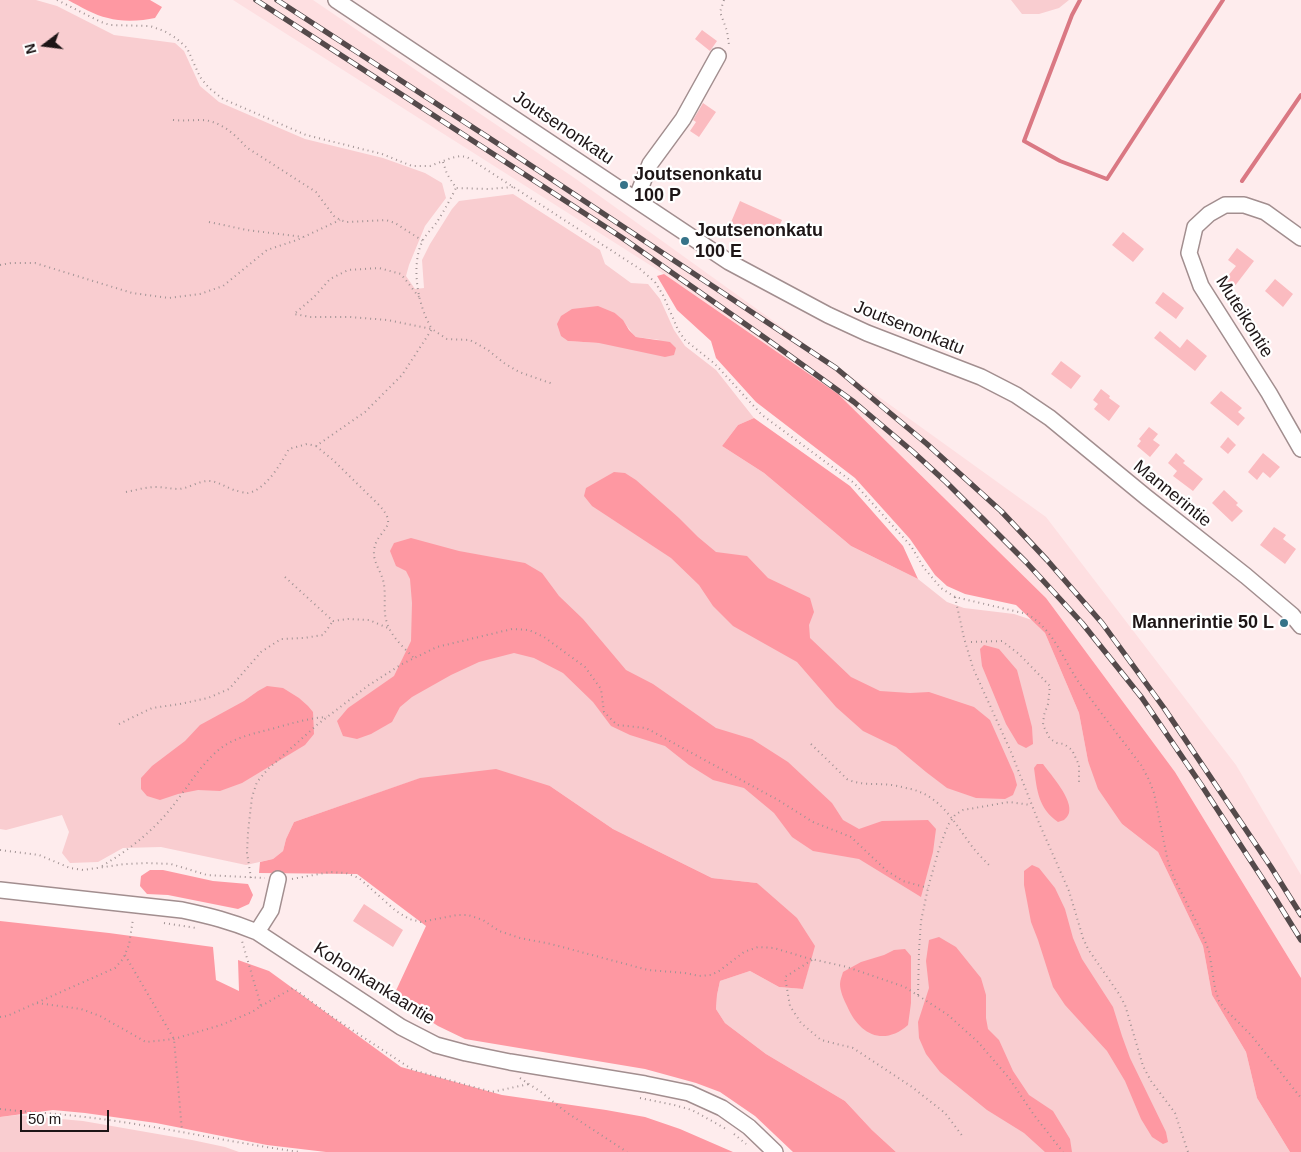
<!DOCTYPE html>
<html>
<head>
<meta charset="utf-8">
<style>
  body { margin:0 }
  #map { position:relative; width:1301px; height:1152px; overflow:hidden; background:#feeced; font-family:Arial,sans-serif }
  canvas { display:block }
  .north { position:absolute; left:20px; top:20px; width:50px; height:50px; -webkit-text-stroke:4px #fff; paint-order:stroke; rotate:255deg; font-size:14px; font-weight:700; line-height:20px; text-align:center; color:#1d1516 }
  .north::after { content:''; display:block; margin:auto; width:18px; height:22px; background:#1d1516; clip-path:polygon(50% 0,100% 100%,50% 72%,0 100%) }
  .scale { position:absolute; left:20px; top:1110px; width:89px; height:22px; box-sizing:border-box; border:2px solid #1d1516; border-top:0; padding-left:6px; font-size:15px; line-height:18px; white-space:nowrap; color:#1d1516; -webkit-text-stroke:4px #fff; paint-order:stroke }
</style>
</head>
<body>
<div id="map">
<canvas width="1301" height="1152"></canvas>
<div class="north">N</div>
<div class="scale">50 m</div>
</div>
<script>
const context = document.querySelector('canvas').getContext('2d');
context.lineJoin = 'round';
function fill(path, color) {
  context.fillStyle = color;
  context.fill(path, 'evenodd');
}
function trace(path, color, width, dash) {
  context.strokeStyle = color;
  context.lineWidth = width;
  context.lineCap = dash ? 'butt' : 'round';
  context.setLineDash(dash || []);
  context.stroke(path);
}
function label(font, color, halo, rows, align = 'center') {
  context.font = font + ' Arial,sans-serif';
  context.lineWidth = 4.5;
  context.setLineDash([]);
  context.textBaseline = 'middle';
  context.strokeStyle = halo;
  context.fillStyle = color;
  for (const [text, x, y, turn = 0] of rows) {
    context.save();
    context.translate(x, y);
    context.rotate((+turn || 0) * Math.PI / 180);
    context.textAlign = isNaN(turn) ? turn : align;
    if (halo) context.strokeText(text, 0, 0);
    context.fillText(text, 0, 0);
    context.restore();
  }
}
const built = new Path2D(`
  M233,0H313L576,179L1046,517L1236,765L1301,875V978L1175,772L1046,598L838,394L664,274Z`);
const green = new Path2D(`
  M0,0H36L57,6L114,35L175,43L184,51L200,86L219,102L305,139L383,158L425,173L442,183L446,198L425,226L409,265L406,276L415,289L424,288L422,260L430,244L452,209L459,201L513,194L600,250L605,264L631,283L648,284L660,299L674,330L685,346L716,370L754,418L738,425L722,446L764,473L851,546L918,579L947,602L964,608L1014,614L1032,620L1045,633L1079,713L1088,761L1122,824L1158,852L1203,946L1212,995L1246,1052L1257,1098L1290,1152H896L872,1130L845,1101L766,1054L725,1023L716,1009L717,995L720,981L750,971L779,987L803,989L814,946L757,883L712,878L613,829L550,786L421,778L294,822L286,839L283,851L273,859L246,865L161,847L123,848L98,862L70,863L62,853L69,832L62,815L6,830L0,829ZM615,313C625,321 627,328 636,337L660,340L599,343L568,341Z
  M1011,0H1069L1059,8L1039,14H1022Z
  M17,1115L83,1121L192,1140L225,1147L239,1152H0V1117Z`);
const forest = new Path2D(`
  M68,0H150L162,7L155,18C142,21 121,22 108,18C94,15 81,7 68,0Z
  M664,274L838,394L1046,598L1175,772L1301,978V1152H1290L1257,1098L1246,1052L1212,995L1203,946L1158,852L1122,824L1098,789L1088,761L1079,713L1045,633L1016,605L965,594L947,586L935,575L910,539L855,478L756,402L716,358L711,341L677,310L657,276Z
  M598,306L615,313L623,320L629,330L636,337L670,342L676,348L674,355L665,357L599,343L568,341L561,336L557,324L561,316L572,309Z
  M754,418L850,486L903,546L918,579L851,546L764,473L722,446L738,425Z
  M614,472L625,473L636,480L679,518L698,537L716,552L747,556L768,578L810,598L814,612L809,625L810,638L851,677L880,691L910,693L929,692L974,707L990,720L1014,774L1017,785L1013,795L1005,799L976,798L947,788L926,772L896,747L863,731L836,707L797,662L733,626L713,606L699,585L671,558L592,506L584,496L586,488Z
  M411,538L459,551L525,563L542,573L559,596L583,619L626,670L653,684L716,728L752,739L788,762L832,803L843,820L859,829L882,821L928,820L936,829L933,852L921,897L859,859L813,851L792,837L774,813L744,788L713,780L689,765L665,746L630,735L611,726L593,702L563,673L534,658L514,653L479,662L451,675L412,697L400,707L392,722L371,734L357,739L343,736L337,721L348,708L394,676L411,641L412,603L410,579L406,571L396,566L390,551L394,543Z
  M984,645L999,649L1017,670L1032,727L1033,744L1026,748L1018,744L1006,724L982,666L980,649Z
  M267,686L283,688L299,698L308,706L313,712L314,734L305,745L242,783L220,791L198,790L178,794L160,800L147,796L141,789V778L152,766L185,741L200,725L244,701L258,691Z
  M1037,764H1043C1051,775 1073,799 1069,813C1068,816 1066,818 1064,820L1058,822C1038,808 1037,790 1034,768Z
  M496,769L550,786L613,829L712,878L757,883L797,918L815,946L803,989L779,987L750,971L720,981L717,995L716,1009L725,1023L766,1054L845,1101L872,1130L896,1152H793L755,1116L720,1092L696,1083L645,1069L465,1039L438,1026L393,997L426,926L357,874L259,873L260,862L273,859L283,851L286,839L294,822L420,778Z
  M1032,865L1039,868L1055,888L1065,909L1073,938L1082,959L1113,1007L1122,1036L1130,1058L1166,1132L1168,1142L1163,1144L1152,1137L1141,1119L1125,1081L1107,1051L1065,1005L1053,987L1038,940L1031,922L1024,885V871Z
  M150,870H163L213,881L248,884L253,895L249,904L238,909L168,895L147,894L140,886L141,876Z
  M0,921L109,933L213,947L216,980L239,991L238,960L269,971L401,1067L502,1095L606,1110L645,1117L680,1129L733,1152H326L267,1145L156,1123L85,1113L53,1110L0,1117Z
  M939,937L956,947L981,978L986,995V1018L988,1029L999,1040L1013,1071L1029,1095L1053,1111L1070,1139L1072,1152H1045L1024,1133L987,1110L940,1072L926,1054L919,1038L918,1022L929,988L926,961L929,940Z
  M905,949L911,956V1003L908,1025C883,1047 859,1034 847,1006C844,1000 840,991 840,984C840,980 842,976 843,972L861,962L884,955L894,950Z`);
const stream = new Path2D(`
  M1080,0L1072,15L1024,141L1060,161L1107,179L1223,0
  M1242,181L1301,95`);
const building = new Path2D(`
  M702,30L717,41L710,51L695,39Z
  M703,103L716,112L699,137L690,131L696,122L693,120Z
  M740,201L782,220L774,238L752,228L749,235L729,227Z
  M1123,232L1144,249L1133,262L1112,245Z
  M1237,248L1254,261L1231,291L1222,283L1236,266L1228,260Z
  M1275,279L1293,294L1283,307L1265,291Z
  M1163,292L1184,308L1176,319L1155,303Z
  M1160,331L1180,348L1187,339L1207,356L1195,371L1154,338Z
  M1061,361L1081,376L1071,389L1051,374Z
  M1101,389L1110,396L1109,398L1120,406L1109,421L1094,409L1098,404L1093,400Z
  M1221,391L1242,408L1238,412L1245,418L1238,426L1210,403Z
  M1149,427L1158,434L1153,440L1160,445L1150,457L1137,446L1141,441L1139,439Z
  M1228,437L1236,445L1228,454L1220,447Z
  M1176,453L1185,461L1183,463L1203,479L1193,491L1173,476L1177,471L1168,463Z
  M1263,453L1280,467L1270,478L1263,472L1257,480L1248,472Z
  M1224,490L1238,503L1236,505L1243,511L1232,522L1212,503Z
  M1274,527L1286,535L1283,539L1296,549L1285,564L1260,545Z
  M364,904L403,930L393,947L353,921Z`);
const path = new Path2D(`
  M57,0L101,22L110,25L150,26L164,31L176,38L187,48L200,77L209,88L223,99L306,135L382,154L412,166H430L451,158L460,156L467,157L640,269L655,282L663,295L673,318L678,330L685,340L715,364L762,415L854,483L911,546L924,568L941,588L955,597L1027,614C1053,629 1062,657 1078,681C1098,710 1120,737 1141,765L1149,780L1154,793L1168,862L1174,878L1201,931L1209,951L1215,988L1219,1001L1225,1009L1251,1035L1301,1098
  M724,0L720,12L727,31L729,45L727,47
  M173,120C183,121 192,120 201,120C219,120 235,134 246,147L316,192L334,216L340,220L347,222L386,220L395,223L423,241
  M443,162L447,174L456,188L488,189L513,187
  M209,222L247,230L303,237
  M0,265L11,263H35L132,293L169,298L200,294L223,286L267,250L297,240L340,220
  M419,297L401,274L379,268L348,270L330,279L314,297L294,314L311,317H350L387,320L432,329L447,339L470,340L488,350L504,363L519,372L553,384
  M316,446L333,460L378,504C402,529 376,528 374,551C373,561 380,570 383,580C386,591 384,602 385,614C387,633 402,646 414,658
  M126,492C136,490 146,487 156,487C164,487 171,489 179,489C189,488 199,481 208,481C218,481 225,487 234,490C238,491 244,493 248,493C266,490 281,463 289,449L307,444L316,446L365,412L402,375L432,329C418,307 410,265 423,240C426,234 433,228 437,222C444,211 450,200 456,188
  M285,577L333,621L348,619L369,620L388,628
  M955,597L964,638L973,668L1011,752L1039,823L1069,891L1083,938L1088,949L1119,994L1125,1005L1143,1066L1151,1081L1175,1113L1188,1152
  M971,642L1002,641L1019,654L1050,686L1048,704L1044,715L1043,725L1050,739L1057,743L1064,744L1072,750L1079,765V782
  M119,724L152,708L180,704L208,698L229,689L261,652L281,639L304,638L323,635L333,621
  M811,744L847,779C861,786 877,783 892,785C899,786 905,788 911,789C943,797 956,826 974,849C979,855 985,861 990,866
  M0,850L39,855L70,868L83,870L125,864L148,863L171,864L207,875L265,878
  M102,866C129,850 153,831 172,807C188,787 205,757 227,744C241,736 256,733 271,729C290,724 308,718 327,717
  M251,878L247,853L248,832L252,797L257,782L268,769L318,724L369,685L402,664L437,647L512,629L529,630L544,637L585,667L601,689L604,712L617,725L646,728L778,800L813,822L851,837L887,871L903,881L928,888
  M292,879L330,872L346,873L359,878L396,911L409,919L421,922L457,915H468L483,920L499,931L520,938L551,944L648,970L685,973L699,976L711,975L719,971L744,952L758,947L774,948L807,958L847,967L905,987L948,1015L978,1042L1009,1078L1034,1115L1063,1152
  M164,923L196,928
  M125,955L174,1039L182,1131
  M812,960L785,977L790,1006L801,1023L821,1040L853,1048L912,1087L945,1113L964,1138
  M918,995L919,951L921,921L928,888L939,849L948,825L955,815L963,810L1009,802L1031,805
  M37,1003L81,1009L100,1016L146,1042L174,1039L221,1025L252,1012L261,1006L242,941
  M261,1006L293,988L331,1016L413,1070L492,1092L529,1084
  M0,1017L7,1016L115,968L123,959L129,945L133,919
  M520,1078L541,1092L566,1112L627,1152
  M640,1098L674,1105L692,1110L728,1130
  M0,1109C25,1112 51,1113 76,1116C152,1124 225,1142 300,1152
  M734,1134L746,1144`);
const minor = new Path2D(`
  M336,0L729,262L828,315L867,333L981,377L1016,395L1050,418L1146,497L1246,576L1292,615L1301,626
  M636,199L650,164L683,119L718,56
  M1301,238L1265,212L1244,205H1225L1209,214L1195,227L1189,253L1201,286L1269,393L1301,449
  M0,890L182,910C210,916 230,921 257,932L401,1027L436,1045L466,1053L510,1062L645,1084L689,1093L722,1108L749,1127L775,1152
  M257,932L271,910L278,879`);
const rail = new Path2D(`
  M256,0L621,237L768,340L854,402L912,451L946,482L1026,562L1082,623L1142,698L1202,786L1275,898L1301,940
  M277,0L503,147L836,368L927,444L1001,511L1047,560L1102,623L1164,708L1271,867L1301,915`);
const markers = [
  [624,185,5,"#367389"],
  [685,241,5,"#367389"],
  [1284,623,5,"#367389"]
];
const streetNames = [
  ["Joutsenonkatu",563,128,34],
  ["Muteikontie",1244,317,58],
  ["Joutsenonkatu",909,328,22],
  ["Mannerintie",1172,494,39],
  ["Kohonkankaantie",374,984,32]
];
const poiNames = [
  ["Joutsenonkatu",634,175],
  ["100 P",634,196],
  ["Joutsenonkatu",695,231],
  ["100 E",695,252],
  ["Mannerintie 50 L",1274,623,"right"]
];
fill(built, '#fedfe1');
fill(green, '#f9cdd0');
fill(forest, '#fe98a2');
trace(stream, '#da7883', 4);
fill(building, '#fbbbc0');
trace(minor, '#a28e8f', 18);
trace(path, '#a19394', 2, [1, 4]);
trace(minor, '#fff', 15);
trace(rail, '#544a4b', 5.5);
trace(rail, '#fff', 4, [11]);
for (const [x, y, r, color] of markers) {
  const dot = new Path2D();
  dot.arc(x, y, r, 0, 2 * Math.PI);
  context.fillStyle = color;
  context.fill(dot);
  trace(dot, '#fff', 2);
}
label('18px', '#1d1516', '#fff', streetNames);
label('bold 18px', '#1d1516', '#fff', poiNames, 'left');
</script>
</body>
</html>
